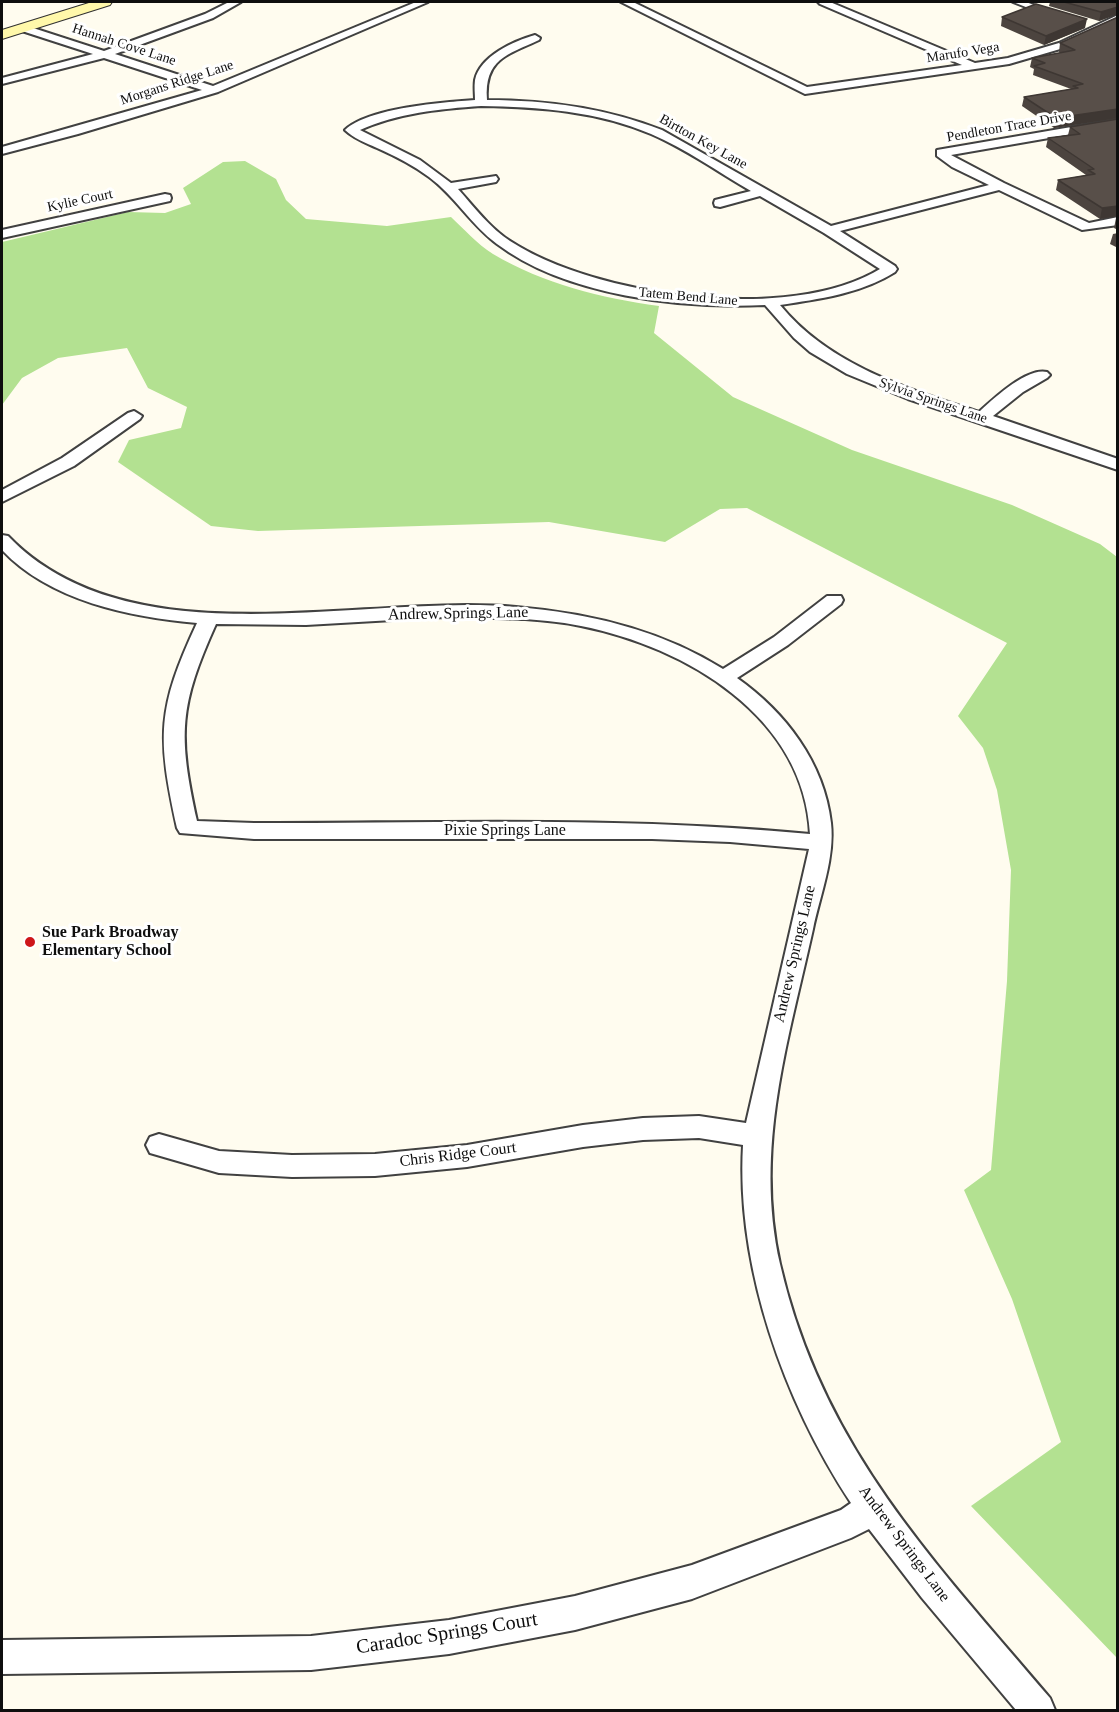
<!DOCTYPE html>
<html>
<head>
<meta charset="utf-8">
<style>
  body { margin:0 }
  #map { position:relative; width:1119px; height:1712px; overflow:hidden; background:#fffcef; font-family:"Times New Roman",serif }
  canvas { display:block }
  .frame { position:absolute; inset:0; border:3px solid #0e0e0e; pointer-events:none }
</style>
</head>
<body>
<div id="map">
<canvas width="1119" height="1712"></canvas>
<div class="frame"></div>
</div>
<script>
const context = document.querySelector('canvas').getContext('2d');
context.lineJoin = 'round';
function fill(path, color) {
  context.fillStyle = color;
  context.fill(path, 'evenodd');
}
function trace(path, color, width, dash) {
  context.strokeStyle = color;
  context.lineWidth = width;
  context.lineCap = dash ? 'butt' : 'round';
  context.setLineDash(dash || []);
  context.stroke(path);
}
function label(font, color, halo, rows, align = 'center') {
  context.font = font + ' "Times New Roman",serif';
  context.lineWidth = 6;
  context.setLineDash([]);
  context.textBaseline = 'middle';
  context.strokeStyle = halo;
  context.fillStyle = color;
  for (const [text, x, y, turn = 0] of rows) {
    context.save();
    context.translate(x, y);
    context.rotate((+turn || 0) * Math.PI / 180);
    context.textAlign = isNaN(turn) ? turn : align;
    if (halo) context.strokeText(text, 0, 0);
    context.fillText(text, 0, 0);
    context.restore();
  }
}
const forest = new Path2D(`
  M245,161L276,179L286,200L306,219L387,226L451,217C464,229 477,244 493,254C544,284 601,298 659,306L654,333L733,397L852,450L1012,505L1100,544L1117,557V1658L971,1506L1061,1442L1012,1299L964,1190L991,1170L1007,981L1011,870L997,790L983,748L958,716L1007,643L747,508L720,509L665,542L549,522L258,531L211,526L118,462L129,440L181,428L187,407L148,388L127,348L58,358L22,378L2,405V242L128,212L165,213L191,204L183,188L223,162Z`);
const street = new Path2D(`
  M229,2H241L213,18L115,54L213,86L416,2H428L218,92L78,134L2,154V147L202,90L104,58L2,84V78L93,54L22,31V27H30L104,51L205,14Z
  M621,2H633L807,87L962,65L820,4L818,2H830L975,63L1008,58L1059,43L1118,15V22L1067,47L1009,64L805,94Z
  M1013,2H1026L1063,16L1054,18Z
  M535,35L540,38L539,40C507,55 484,59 487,100C548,100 605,108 662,130L831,226L989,185L952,167L937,156V150L1118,119V126L951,155L1004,183L1089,223L1118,217V225L1082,230L999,190L840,231L895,266L897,269L895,272C860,294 819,299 780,305C830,366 906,388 979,412C993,399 1027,367 1047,372L1050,375L1047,378L1023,392L993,416L1118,459V470L908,399L847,374L810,352L794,338L765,305C681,309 566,296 497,244C471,225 455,196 429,177C413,165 395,156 377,148C366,143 353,138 345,130C368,108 444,102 475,100C475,94 474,87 475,80C480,56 514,41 535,35ZM481,106C539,107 597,111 651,134C686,149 718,172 751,191L715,200L714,203L715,206L720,207L760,196L824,233L880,269C790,324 596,297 510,241C490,228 474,207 458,189L496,182L498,179L496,176L451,183L420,160L360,130C398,113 439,109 481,106Z
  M165,194L170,195L171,198L170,201L2,238V230Z
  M134,411L142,416L140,419L74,466L2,502V490L62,458L128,413Z
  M2,535L8,536C130,663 361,593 516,607C589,613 661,630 723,669L774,637L827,596H841L843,600L841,604L788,645L737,678C785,712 824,762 831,823C835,858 820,895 813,929C788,1042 754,1148 780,1264C822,1447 933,1560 1050,1698L1055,1710H1016L922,1598L869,1529L851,1538L692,1599L575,1630L449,1654L311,1670L2,1674V1640L311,1636L449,1620L575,1596L692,1565L841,1510L851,1503C784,1401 736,1267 743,1145L699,1138L643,1140L583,1147L467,1167L375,1176L292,1177L219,1173L150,1153L146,1145L150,1137L159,1134L219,1151L292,1155L375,1154L467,1145L583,1125L643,1118L699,1116L746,1123L809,849L730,842L652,839H254L180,833L177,828C157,736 157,709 197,623C130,617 50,601 2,550ZM445,617C491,618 537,617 581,626C686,647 804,716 810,834C625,816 439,823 254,823L197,821C178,734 179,706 216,624L306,625Z`);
const secondary = new Path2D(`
  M92,2H112L110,5L2,39V30Z`);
const wall = new Path2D(`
  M1050,2H1118V14L1099,21L1049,6Z
  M1002,17L1085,28L1044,45L1001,26Z
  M1118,17V118L1054,128L1022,106L1024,97L1071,89L1033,75L1034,69L1030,67L1032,58L1060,53L1059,52L1060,43Z
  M1118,119V216L1100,219L1056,190L1058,180L1086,175L1046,147L1048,138L1068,135L1070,127Z
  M1118,217V230L1114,228L1116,218Z
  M1118,233V248L1110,244L1113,234Z`);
const shadedWall = new Path2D(`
  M1118,7V14L1099,21L1101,12Z
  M1087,19L1085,28L1044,45L1046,36Z
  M1118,109V118L1054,128L1056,118Z
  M1118,206V216L1100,219L1102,208Z`);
const building = new Path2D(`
  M1064,2H1118V7L1101,12Z
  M1036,4L1087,19L1046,36L1002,17Z
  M1118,17V109L1056,118L1024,97L1078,88L1073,86L1083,84L1034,66L1045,63L1032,58L1075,50L1060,43Z
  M1118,119V206L1102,208L1058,180L1095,174L1088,170L1094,169L1048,138L1080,134L1070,127Z`);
const markers = [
  [30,942,6,"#ce161a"]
];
const farStreetnames = [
  ["Hannah Cove Lane",124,45,18],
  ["Marufo Vega",963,53,-9],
  ["Morgans Ridge Lane",177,83,-18],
  ["Pendleton Trace Drive",1009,127,-10],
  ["Birtton Key Lane",703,142,29],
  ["Kylie Court",80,201,-12],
  ["Tatem Bend Lane",688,297,5],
  ["Sylvia Springs Lane",933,401,19]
];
const streetNames = [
  ["Andrew Springs Lane",458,614,-1],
  ["Pixie Springs Lane",505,831],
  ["Andrew Springs Lane",795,954,-77],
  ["Chris Ridge Court",458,1155,-7],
  ["Andrew Springs Lane",904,1544,53]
];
const poiNames = [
  ["Sue Park Broadway",42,933],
  ["Elementary School",42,951]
];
const nearStreetnames = [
  ["Caradoc Springs Court",447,1634,-9]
];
fill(forest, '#b3e191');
trace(street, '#414141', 4);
trace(secondary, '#303030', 2);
fill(street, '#fff');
fill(secondary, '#fff8aa');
fill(wall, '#4c443f');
fill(shadedWall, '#3e3733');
fill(building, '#584f49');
trace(building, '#3e3733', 1.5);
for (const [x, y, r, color] of markers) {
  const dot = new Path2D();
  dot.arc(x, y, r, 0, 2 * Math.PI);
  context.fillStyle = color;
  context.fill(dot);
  trace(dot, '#fff', 2);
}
label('14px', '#0e0e0e', '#fff', farStreetnames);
label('16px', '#0e0e0e', '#fff', streetNames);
label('bold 16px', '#0e0e0e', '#fff', poiNames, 'left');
label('20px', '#0e0e0e', '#fff', nearStreetnames);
</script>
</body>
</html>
